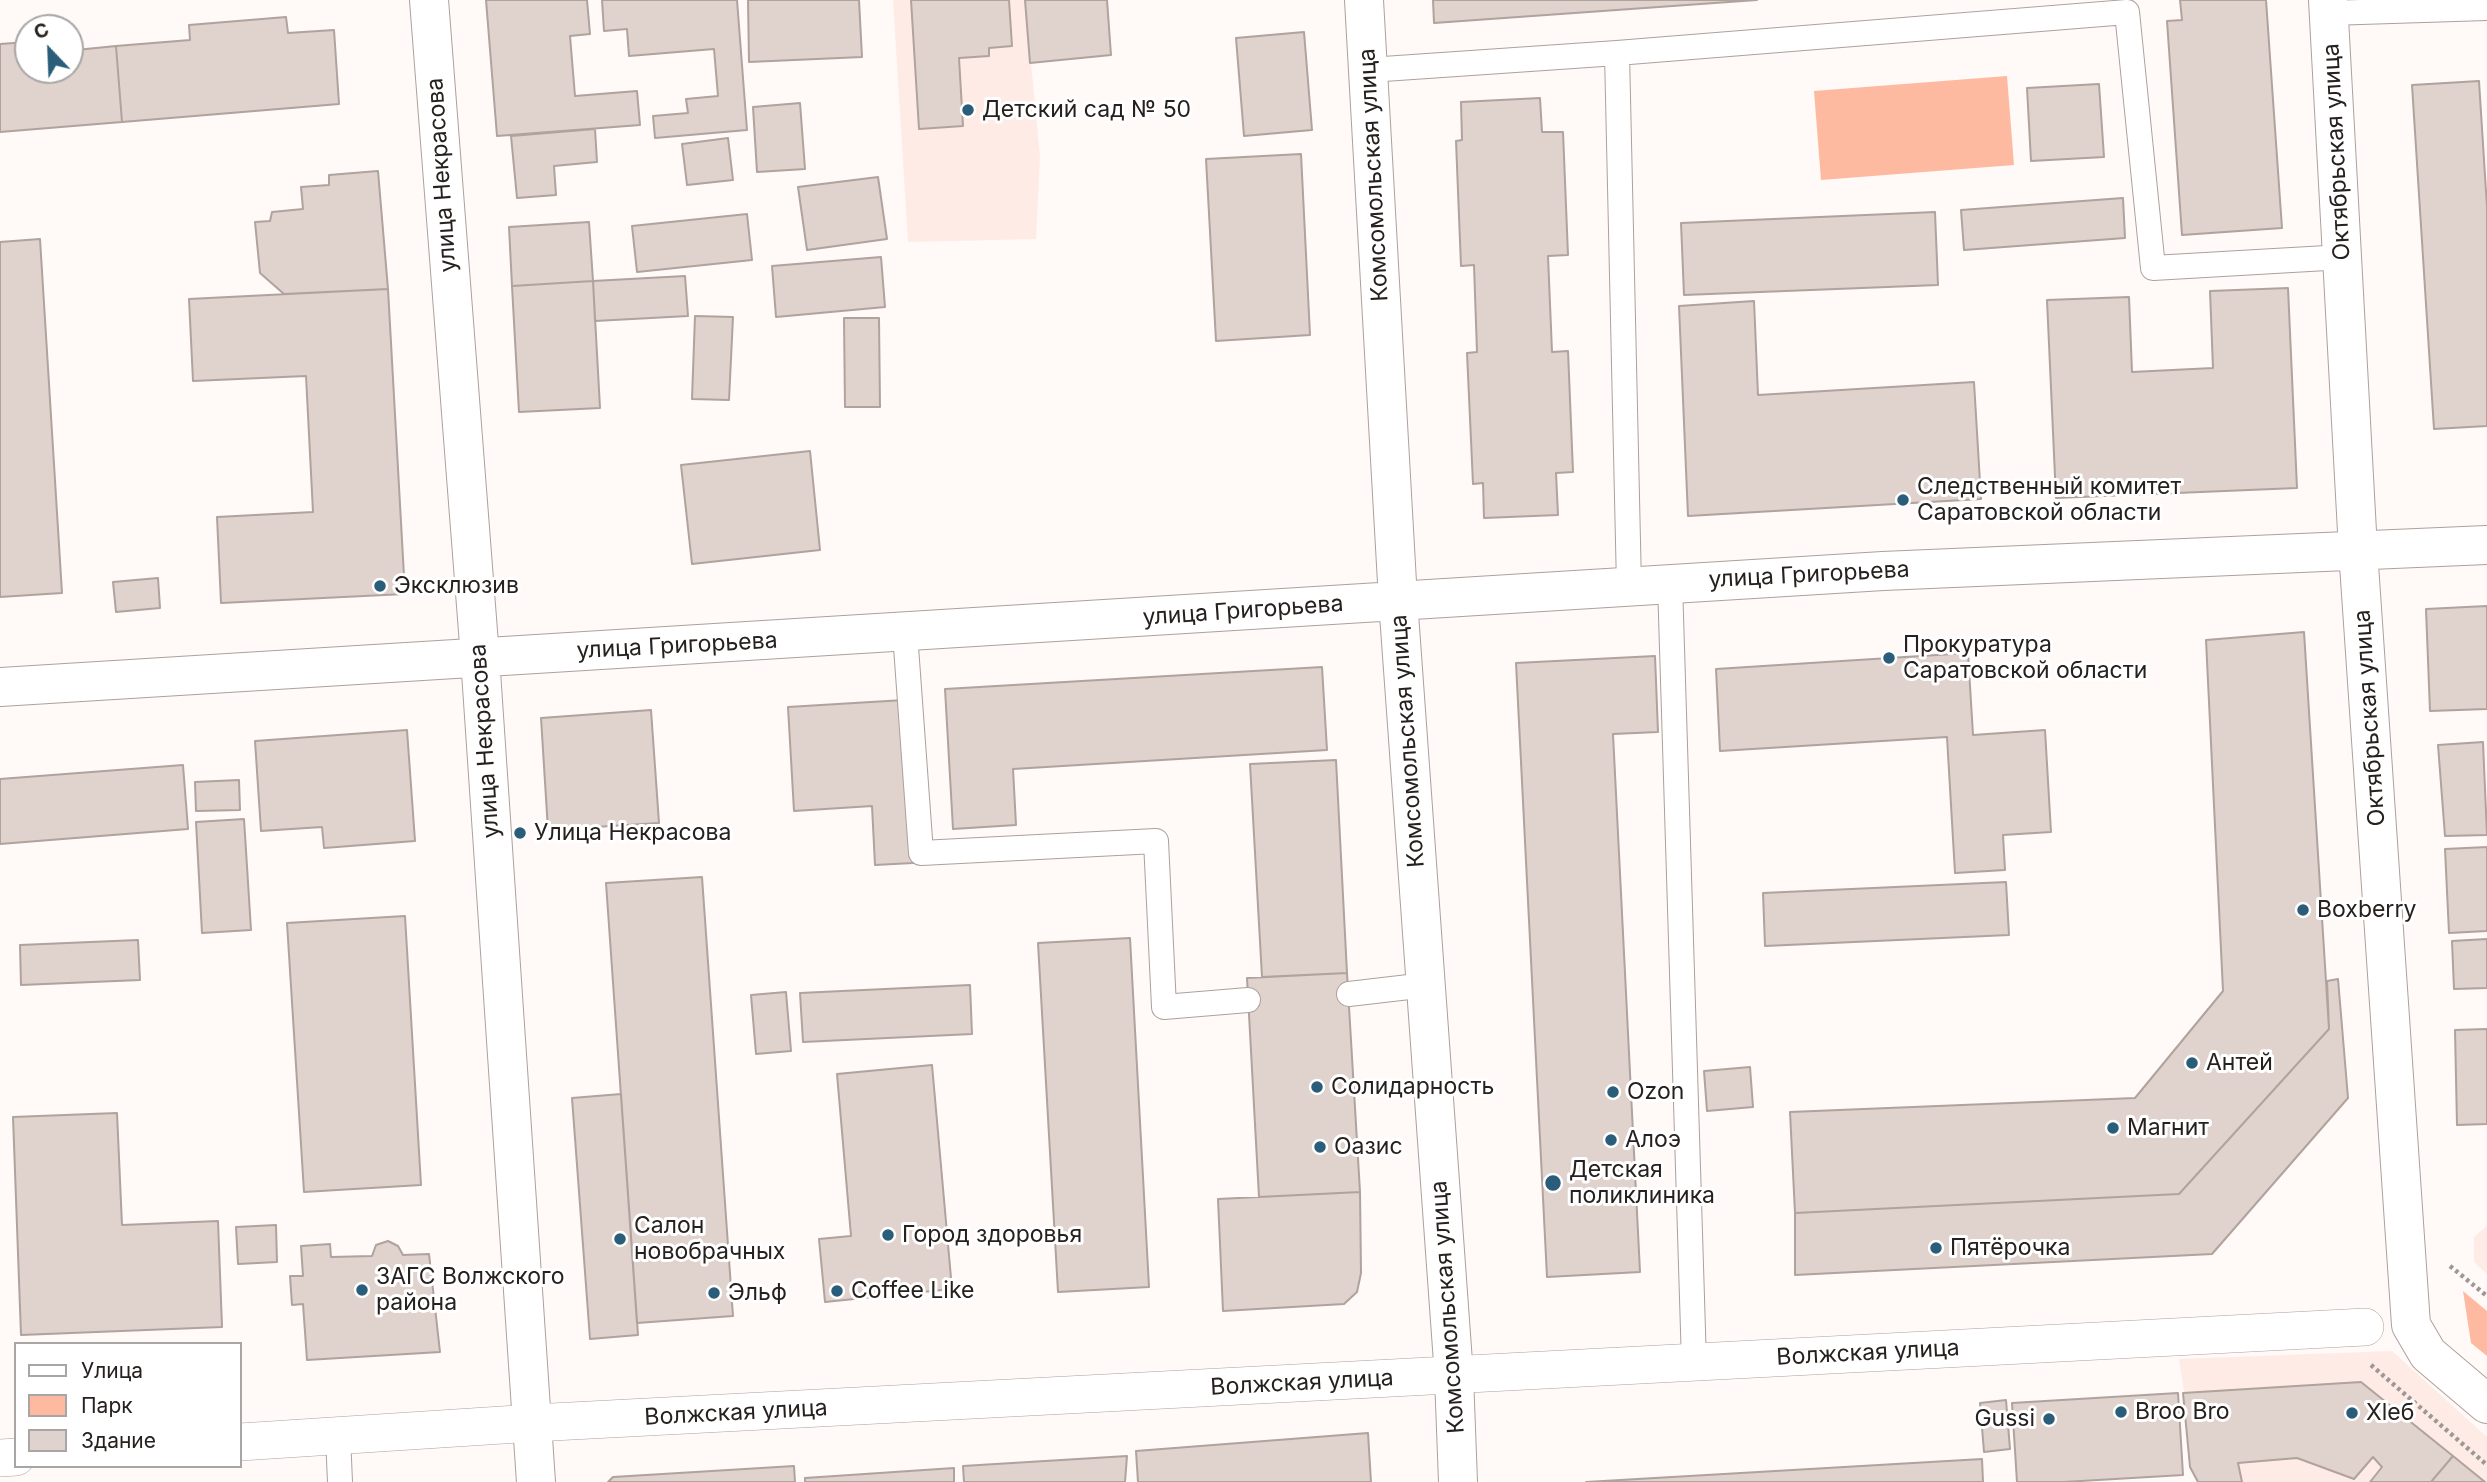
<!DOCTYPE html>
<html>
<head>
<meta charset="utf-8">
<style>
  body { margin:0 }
  #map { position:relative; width:2487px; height:1482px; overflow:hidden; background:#fff9f7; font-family:Inter,sans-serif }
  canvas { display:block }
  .legend { position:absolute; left:14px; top:1342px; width:228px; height:126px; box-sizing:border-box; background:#fff; border:2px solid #a8a6a5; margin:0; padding:9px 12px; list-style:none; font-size:21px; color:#26211f }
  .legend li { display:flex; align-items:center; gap:14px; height:35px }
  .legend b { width:35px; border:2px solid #a8a6a5 }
  .north { position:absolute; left:14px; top:14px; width:70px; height:70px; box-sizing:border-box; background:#fff; border:2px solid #a8a6a5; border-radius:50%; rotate:337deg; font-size:19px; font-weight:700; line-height:28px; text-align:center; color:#26211f }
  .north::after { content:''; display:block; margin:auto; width:24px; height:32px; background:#2a5d7a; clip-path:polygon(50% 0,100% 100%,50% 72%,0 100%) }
</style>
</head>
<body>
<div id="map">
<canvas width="2487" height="1482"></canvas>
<ul class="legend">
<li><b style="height:9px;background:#fff"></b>Улица</li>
<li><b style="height:19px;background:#feb9a1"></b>Парк</li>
<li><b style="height:19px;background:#e0d2cc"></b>Здание</li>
</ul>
<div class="north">С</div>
</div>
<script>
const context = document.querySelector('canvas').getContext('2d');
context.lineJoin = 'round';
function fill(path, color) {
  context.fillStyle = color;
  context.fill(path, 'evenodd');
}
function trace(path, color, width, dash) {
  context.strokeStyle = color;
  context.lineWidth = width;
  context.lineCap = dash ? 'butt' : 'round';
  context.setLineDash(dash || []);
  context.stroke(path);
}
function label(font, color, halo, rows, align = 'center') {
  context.font = font + ' Inter,sans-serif';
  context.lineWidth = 6;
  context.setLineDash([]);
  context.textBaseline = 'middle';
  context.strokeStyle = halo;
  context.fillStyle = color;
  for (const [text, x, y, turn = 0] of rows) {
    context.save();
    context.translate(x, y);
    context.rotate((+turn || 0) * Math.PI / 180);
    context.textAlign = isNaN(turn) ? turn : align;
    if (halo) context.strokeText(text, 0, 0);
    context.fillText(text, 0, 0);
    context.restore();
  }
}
const built = new Path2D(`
  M893,0H1025L1040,157L1036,239L908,242Z
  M2487,1226V1274L2474,1262V1237Z
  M2392,1351L2487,1437V1482H2198L2179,1359Z`);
const green = new Path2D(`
  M2007,76L2014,165L1821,180L1814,91Z
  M2463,1291L2487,1311V1356L2471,1343Z`);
const building = new Path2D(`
  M486,0H587L590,34L570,36L575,96L637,91L640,125L497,136Z
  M602,0H737L747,130L655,138L653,116L688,113L686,99L718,96L714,49L629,56L627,29L604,31Z
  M748,0H859L862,57L749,62Z
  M911,0H1009L1012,46L989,48V56L959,58L963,126L919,129Z
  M1025,0H1107L1111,55L1030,63Z
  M1433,0H1757L1434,23Z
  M2180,0H2266L2282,228L2182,235L2167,21L2182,20Z
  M286,17L288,33L334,30L339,104L122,122L116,46L190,40L189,25Z
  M1304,32L1312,130L1244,136L1236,38Z
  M70,38H75L76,50L116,46L122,122L0,132V44L28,42V70H70Z
  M2479,81L2487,207V426L2434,429L2412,85Z
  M2099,84L2104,157L2031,161L2027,88Z
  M1540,98L1542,132H1563L1568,255L1548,256L1552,352L1568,351L1573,472L1556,473L1558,515L1484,518L1483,483L1473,484L1467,353L1477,352L1474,265L1461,266L1456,141L1462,140L1461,102Z
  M800,103L805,169L757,172L753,107Z
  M595,129L597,162L554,166L556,195L517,198L511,136Z
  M728,138L733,180L687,185L682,144Z
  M1301,154L1310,335L1216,341L1206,159Z
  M378,171L388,289L284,294L260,273L255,222L270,221L272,212L303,209L301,187L329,185V175Z
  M878,177L887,239L807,250L798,187Z
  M2123,198L2125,238L1964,250L1961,210Z
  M1935,212L1938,285L1684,295L1681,223Z
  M747,214L752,260L637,272L632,226Z
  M589,222L593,281L512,286L509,227Z
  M40,239L62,593L0,597V242Z
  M881,257L885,307L776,317L772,266Z
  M685,276L688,316L595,321L593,281Z
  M593,281L600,408L519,412L512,286Z
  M2288,288L2297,488L2056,498L2047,300L2129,297L2132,372L2213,368L2210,291Z
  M388,289L405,594L221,603L217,517L313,512L306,376L193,381L189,299Z
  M1754,301L1758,395L1974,382L1981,499L1688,516L1679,306Z
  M695,316L733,317L729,400L692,399Z
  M844,318H879L880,407H845Z
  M810,451L820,550L692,564L681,465Z
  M158,578L160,608L116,612L113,582Z
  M2487,606V709L2430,711L2426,609Z
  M2304,632L2329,1029L2179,1194L1795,1213L1790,1112L2135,1098L2223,991L2206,640Z
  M1968,653L1973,735L2045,730L2051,832L2003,835L2005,870L1955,873L1947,737L1720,751L1716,669Z
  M1655,656L1658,732L1613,734L1640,1272L1547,1277L1516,663Z
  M1322,667L1327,750L1013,769L1016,825L953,829L945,689Z
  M904,700L913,863L875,865L872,806L794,811L788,707Z
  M651,710L659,823L548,830L541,718Z
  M407,730L415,841L324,848L322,827L261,831L255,741Z
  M2483,742L2487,835L2445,836L2438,745Z
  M1336,760L1347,973L1262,977L1250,764Z
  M183,765L188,829L0,844V779Z
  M239,780L240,810L196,811L195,782Z
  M244,819L251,930L202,933L196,822Z
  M2487,847V931L2449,933L2445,849Z
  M702,877L733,1316L637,1323L606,883Z
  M2006,882L2009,935L1765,946L1763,893Z
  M405,916L421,1185L304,1192L287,923Z
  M1130,938L1149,1287L1058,1292L1038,943Z
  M2487,939V988L2454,989L2452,941Z
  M138,940L140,980L21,985L20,945Z
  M1347,973L1360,1192L1259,1197L1247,978Z
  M2338,979L2348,1098L2212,1254L1795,1275V1213L2179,1194L2329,1029L2327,981Z
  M970,985L972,1034L803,1042L800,993Z
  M786,992L791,1051L756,1054L751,995Z
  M2487,1029V1124L2457,1125L2455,1030Z
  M932,1065L952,1289L825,1302L819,1239L851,1236L837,1074Z
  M1750,1067L1753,1107L1707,1111L1704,1071Z
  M621,1094L638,1335L590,1339L572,1098Z
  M117,1113L122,1225L218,1221L222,1327L21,1335L13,1117Z
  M1360,1192L1361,1273L1357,1292L1344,1304L1223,1311L1218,1199Z
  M276,1225L277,1262L238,1264L236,1227Z
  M388,1241L398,1246L403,1255L429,1254L440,1352L307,1360L303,1304L292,1305L290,1276H303L301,1246L330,1244L331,1257L372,1256L376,1245Z
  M2361,1382L2453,1456L2431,1482H2370L2382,1467L2373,1457L2354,1479L2297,1458L2238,1463L2242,1482H2198L2190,1467L2183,1393Z
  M2178,1393L2183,1475L2064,1482H2017L2012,1403Z
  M2006,1400L2010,1449L1984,1452L1980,1403Z
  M1368,1433L1371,1482H1138L1136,1451Z
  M1127,1456L1125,1482H964L963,1466Z
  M2453,1456L2485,1482H2431Z
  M1982,1459L1983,1482H1586Z
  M794,1466L795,1482H608L613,1477Z
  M954,1468V1482H805V1478Z`);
const path = new Path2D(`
  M2450,1266L2487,1296
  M2371,1365L2487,1465`);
const service = new Path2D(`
  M2329,13L2487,8
  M1617,53L1629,586
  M1369,70L1617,53L2127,12L2153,268L2344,257
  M1670,583L1694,1363
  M905,633L921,853L1156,841L1164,1007L1248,1000
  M1349,994L1426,985
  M338,1436L340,1482`);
const pedestrian = new Path2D(`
  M240,1442L533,1423L2365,1327
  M0,1458L16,1457`);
const minor = new Path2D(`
  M429,0L480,657L536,1482
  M1364,0L1398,600L1454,1376L1458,1482
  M2328,0L2358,550L2411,1325L2428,1354L2487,1404
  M0,687L1883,571L2487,545`);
const markers = [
  [968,110,7,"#2a5d7a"],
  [1903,500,7,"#2a5d7a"],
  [380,586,7,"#2a5d7a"],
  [1889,658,7,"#2a5d7a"],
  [520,833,7,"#2a5d7a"],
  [2303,910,7,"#2a5d7a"],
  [2192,1063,7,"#2a5d7a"],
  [1317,1087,7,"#2a5d7a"],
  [1613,1092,7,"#2a5d7a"],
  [2113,1128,7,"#2a5d7a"],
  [1611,1140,7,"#2a5d7a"],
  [1320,1147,7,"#2a5d7a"],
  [1553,1183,9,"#2a5d7a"],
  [888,1235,7,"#2a5d7a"],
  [620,1239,7,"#2a5d7a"],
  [1936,1248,7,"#2a5d7a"],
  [362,1290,7,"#2a5d7a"],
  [837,1291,7,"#2a5d7a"],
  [714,1293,7,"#2a5d7a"],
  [2121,1412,7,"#2a5d7a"],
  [2352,1413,7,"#2a5d7a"],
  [2049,1419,7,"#2a5d7a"]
];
const poiNames = [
  ["Детский сад № 50",982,110],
  ["Следственный комитет",1917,487],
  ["Саратовской области",1917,513],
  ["Эксклюзив",394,586],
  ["Прокуратура",1903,645],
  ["Саратовской области",1903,671],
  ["Улица Некрасова",534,833],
  ["Boxberry",2317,910],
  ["Антей",2206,1063],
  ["Солидарность",1331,1087],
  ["Ozon",1627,1092],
  ["Магнит",2127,1128],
  ["Алоэ",1625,1140],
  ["Оазис",1334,1147],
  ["Детская",1569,1170],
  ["поликлиника",1569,1196],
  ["Салон",634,1226],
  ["новобрачных",634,1252],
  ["Город здоровья",902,1235],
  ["Пятёрочка",1950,1248],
  ["ЗАГС Волжского",376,1277],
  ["района",376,1303],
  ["Coffee Like",851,1291],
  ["Эльф",728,1293],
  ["Broo Bro",2135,1412],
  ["Xlеб",2366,1413],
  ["Gussi",2035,1419,"right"]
];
const streetNames = [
  ["Октябрьская улица",2337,152,-93],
  ["улица Некрасова",442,175,-94],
  ["Комсомольская улица",1374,175,-93],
  ["улица Григорьева",1809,575,-3],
  ["улица Григорьева",1243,611,-4],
  ["улица Григорьева",677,646,-3],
  ["Октябрьская улица",2370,718,-94],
  ["улица Некрасова",485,741,-94],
  ["Комсомольская улица",1408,741,-94],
  ["Комсомольская улица",1448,1307,-94],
  ["Волжская улица",1868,1353,-3],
  ["Волжская улица",1302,1383,-3],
  ["Волжская улица",736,1413,-3]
];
fill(built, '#feebe5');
fill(green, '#feb9a1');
fill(building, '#e0d2cc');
trace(building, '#b0a29d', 2);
trace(service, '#aea09b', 26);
trace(pedestrian, '#aea09b', 38);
trace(minor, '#aea09b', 40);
trace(path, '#9d9896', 4.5, [3.5, 3.5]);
trace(service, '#fff', 24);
trace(pedestrian, '#fff', 37);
trace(minor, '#fff', 38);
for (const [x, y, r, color] of markers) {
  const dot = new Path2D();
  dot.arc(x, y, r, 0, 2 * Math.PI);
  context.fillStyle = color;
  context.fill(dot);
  trace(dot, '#fff', 2.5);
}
label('23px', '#26211f', '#fff', poiNames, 'left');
label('23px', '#26211f', '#fff', streetNames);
</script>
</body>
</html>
